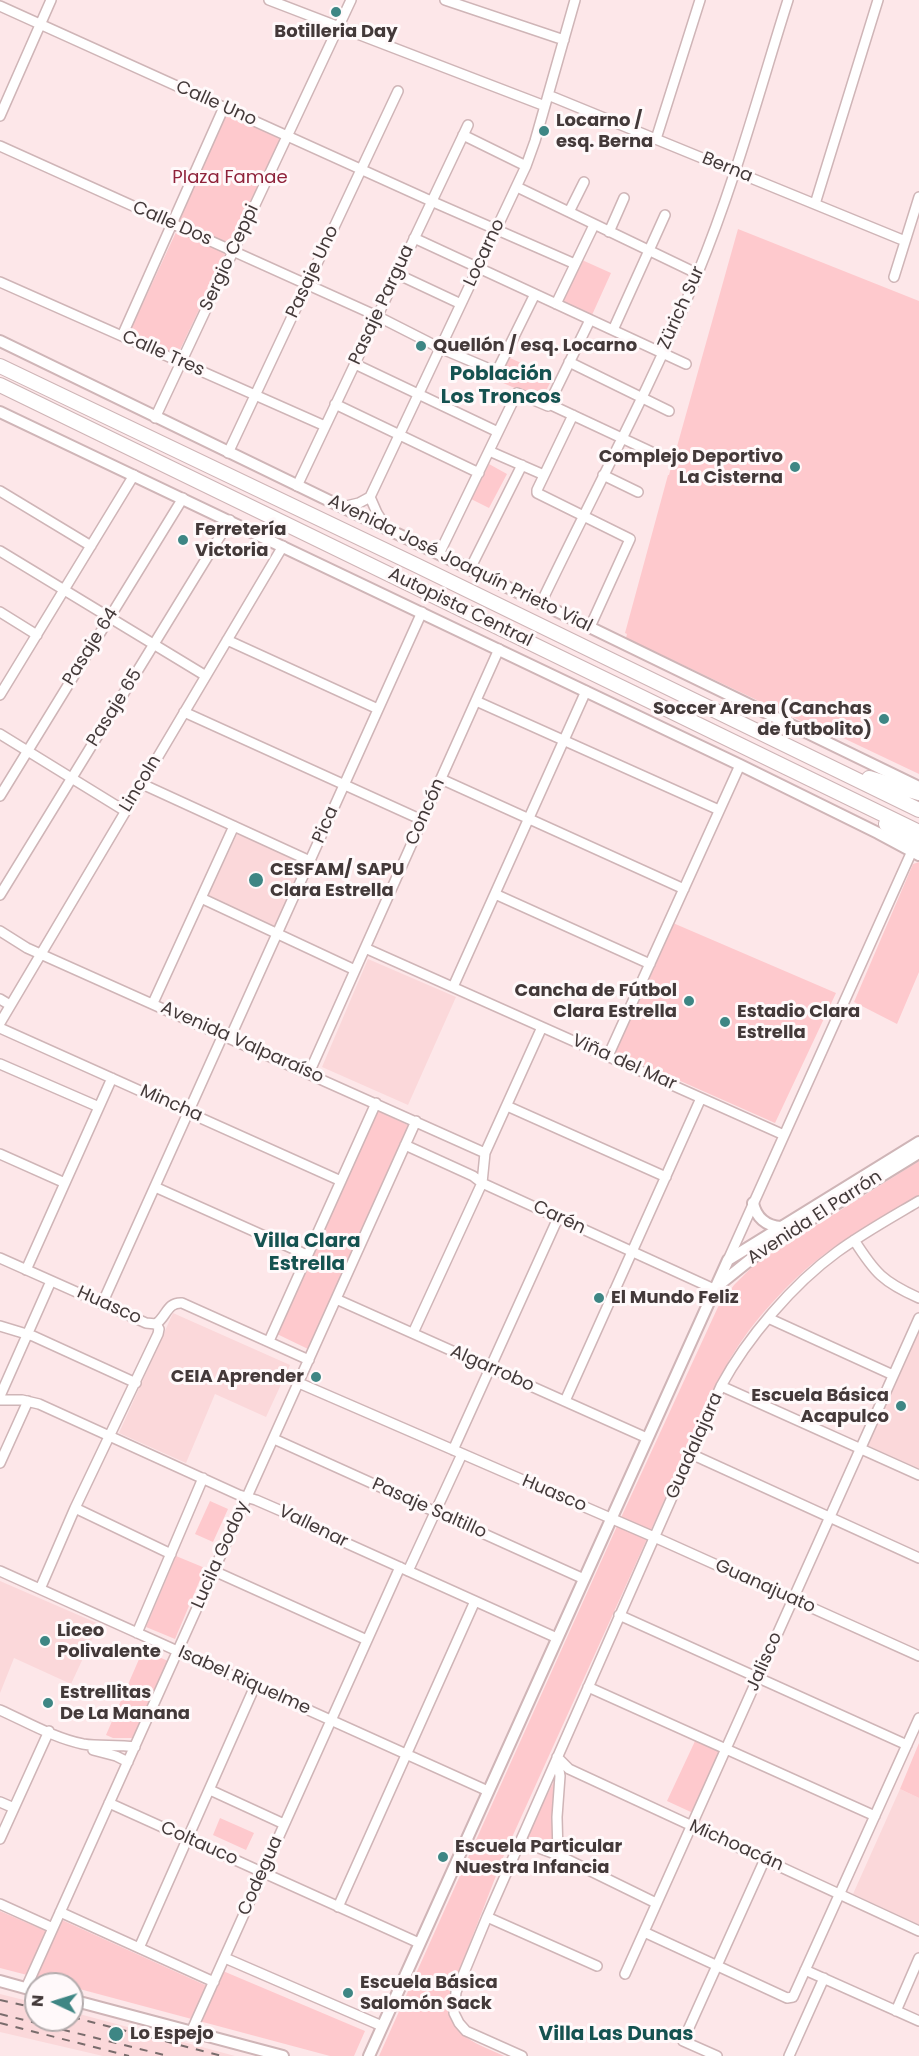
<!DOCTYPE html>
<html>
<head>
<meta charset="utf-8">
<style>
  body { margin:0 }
  #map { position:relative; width:919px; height:2056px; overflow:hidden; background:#fde7e9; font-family:Poppins,sans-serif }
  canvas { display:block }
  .north { position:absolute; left:24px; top:1972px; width:60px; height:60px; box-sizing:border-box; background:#fff9fa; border:2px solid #b4acad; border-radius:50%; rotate:274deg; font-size:16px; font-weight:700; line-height:24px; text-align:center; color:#433939 }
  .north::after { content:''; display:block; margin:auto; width:21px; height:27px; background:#3e8684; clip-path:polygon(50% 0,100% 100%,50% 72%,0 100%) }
</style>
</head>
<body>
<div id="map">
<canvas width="919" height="2056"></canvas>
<div class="north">N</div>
</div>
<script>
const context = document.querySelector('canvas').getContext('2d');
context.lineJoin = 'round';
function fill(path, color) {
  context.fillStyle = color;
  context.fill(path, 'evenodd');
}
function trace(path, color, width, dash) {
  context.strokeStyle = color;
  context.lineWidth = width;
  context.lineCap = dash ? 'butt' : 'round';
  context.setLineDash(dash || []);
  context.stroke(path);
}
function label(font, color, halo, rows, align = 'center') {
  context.font = font + ' Poppins,sans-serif';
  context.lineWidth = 6;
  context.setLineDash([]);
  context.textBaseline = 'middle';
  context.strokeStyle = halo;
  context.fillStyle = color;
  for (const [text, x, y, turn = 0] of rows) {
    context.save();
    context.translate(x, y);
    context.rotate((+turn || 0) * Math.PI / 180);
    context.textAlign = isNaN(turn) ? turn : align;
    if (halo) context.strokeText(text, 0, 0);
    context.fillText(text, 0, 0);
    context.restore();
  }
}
const built = new Path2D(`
  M237,834L304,863L275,928L208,896Z
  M368,959L456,997L408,1105L322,1067Z
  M173,1313L290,1365L266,1417L215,1394L186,1463L119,1433Z
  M919,1327V1469L866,1445Z
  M0,1581L99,1624L71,1684L14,1658L0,1693Z
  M900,1789L919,1798V1925L853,1894Z
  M0,1994L36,2003V2020H72V2012L235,2056H103L0,2032Z`);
const green = new Path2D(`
  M229,110L282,135L231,245L178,220Z
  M738,229L919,301V774L839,736L837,738L626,638L627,634L625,633L668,475H669Z
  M177,230L226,253L177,356L129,333Z
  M582,260L611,273L592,315L563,301Z
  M510,358L553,377L543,397L538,398L496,380Z
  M489,464L507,474L489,508L471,499Z
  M919,862V972L897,1024L854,1002L913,864Z
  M673,923L836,993L775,1123L615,1052Z
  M378,1111L410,1126L308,1349L277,1334Z
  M919,1161V1195C889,1213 857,1230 829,1251C796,1274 756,1317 735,1351C728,1361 723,1373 717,1384L504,1855L451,1992C444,2035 472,2041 504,2056H379L613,1535L718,1307L734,1285L756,1263Z
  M210,1501L228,1509L213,1542L195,1534Z
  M176,1556L205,1568L175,1639L146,1627Z
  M143,1650L168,1661L135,1738H113L106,1735Z
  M696,1739L721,1751L693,1813L667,1801Z
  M919,1743V1798L900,1789Z
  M555,1779L553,1848L527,1836Z
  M220,1818L254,1833L246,1850L213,1835Z
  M0,1911L48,1932L62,1920L216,1990L223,1971L365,2031L354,2056H330L72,1987V1984H62L0,1968Z`);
const minor = new Path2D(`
  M269,0L545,106
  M445,0L564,40
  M0,6L431,201L575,264
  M548,95L905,241
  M0,116L51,0
  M463,135L526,166
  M656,139L700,0
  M0,146L377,316L440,348L492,370L499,367L535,294
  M517,187L698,274
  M815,204L878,0
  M569,212L584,182
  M609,232L624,198
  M414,238L686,364
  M397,274L461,304
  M894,277L919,197
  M0,282L325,426
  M556,304L594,225
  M613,330L665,215
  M122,336L224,107
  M569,362L669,411
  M355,364L498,432
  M335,404L479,473
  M549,404L658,455
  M573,415L537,490V493L630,539L590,627
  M155,418L351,0
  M489,451L544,475
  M228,453L398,91
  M603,475L638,492
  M297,486L468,125
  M0,491L91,546
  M370,497L377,513L387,529
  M342,507L359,503L370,497L526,166L535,141L575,0
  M0,551L206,676
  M439,554L517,393L548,406L590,320
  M470,569L522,465
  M541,603C593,494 651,387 697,275C734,186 759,92 788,0
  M0,612L37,635
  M227,640L378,709
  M0,695L134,475
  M476,701L719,810
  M184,712L422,820
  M0,734L125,811
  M441,779L684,889
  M142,784L310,861
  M0,796L183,498
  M495,894L650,964
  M0,895L230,520
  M201,898L355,970
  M0,931L27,948L485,1153
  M365,948L784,1135
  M453,987L586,691
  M0,999L10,1005
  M153,1003L234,826
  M0,1023L283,546
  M0,1028L341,1181
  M230,1038L422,612
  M608,1056L740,765
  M0,1064L99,1107
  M309,1073L499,649
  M507,1106L666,1177
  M405,1145L473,1176L482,1183L714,1289
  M0,1154L65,1183
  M155,1187L307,1255
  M854,1240C875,1273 883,1282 919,1298
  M0,1258L146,1323L156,1324C167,1316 167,1302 182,1303L309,1360
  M728,1260L912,851
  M26,1270L112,1078
  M336,1299L647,1438
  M102,1304L223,1035
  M768,1318L893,1375
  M0,1326L33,1336L136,1383
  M413,1333L482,1183L485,1153L542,1027
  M269,1341L376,1103
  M299,1383L661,1540L919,1656
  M721,1386L919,1475
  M0,1396L51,1281
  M0,1400H22L39,1404L239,1495L256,1500L286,1513L335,1538L557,1638
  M565,1401L701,1098
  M274,1439L584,1579
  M453,1450L558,1218
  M691,1454L919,1558
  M0,1463L28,1401
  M75,1508L171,1554
  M0,1571L488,1791
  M214,1571L367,1640
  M408,1571L462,1454
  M40,1589L75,1508L158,1334L159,1329L156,1324
  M619,1615L907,1745
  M137,1633L203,1478
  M588,1687L875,1816
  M0,1710C27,1722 54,1738 83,1744C100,1747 117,1744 135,1747
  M93,1750L116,1756L128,1762
  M557,1757L569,1769L919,1931
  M557,1759L560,1776L557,1817L558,1855
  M210,1790L284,1824
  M0,1802L14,1808
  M109,1803L419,1943
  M0,1839L49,1731
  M520,1841L558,1855L656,1903
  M0,1904L53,1928
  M338,1907L475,1601
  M60,1912L214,1982
  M487,1917L597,1966
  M644,1932L787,1998L793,1997L919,1718
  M139,1948L255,1686
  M225,1958L382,2026
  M805,1970L919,2021
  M625,1974L919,1318
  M26,1988L416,1121
  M896,2011L919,1958
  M191,2032L400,1567
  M522,2056L466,2031L459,2023L454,2013L456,1992L487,1917L721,1386C747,1338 793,1284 837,1252C863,1233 892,1217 919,1201
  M717,2056L683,2041L765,1859
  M789,2056L824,1978`);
const major = new Path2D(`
  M0,341L919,787
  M0,412L740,765L878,833L919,855
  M753,1203C756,1217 766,1226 781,1227
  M715,1288L766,1247L919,1153
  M0,1981L36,1991
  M72,2000L283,2056
  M369,2056L728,1260L919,1142`);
const highway = new Path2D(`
  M0,366L416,565L919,810
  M0,385L919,832
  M869,778L919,793
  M886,824L919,845`);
const rail = new Path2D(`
  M0,2000L36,2008
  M0,2014L168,2056
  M72,2017L222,2056
  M0,2023L129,2056`);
const markers = [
  [336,12,6,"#3e8684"],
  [544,131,6,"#3e8684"],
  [421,346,6,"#3e8684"],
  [795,467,6,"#3e8684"],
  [183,540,6,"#3e8684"],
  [884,719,6,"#3e8684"],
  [256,880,8,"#3e8684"],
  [689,1001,6,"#3e8684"],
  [725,1022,6,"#3e8684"],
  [599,1298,6,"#3e8684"],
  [316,1377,6,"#3e8684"],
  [901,1406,6,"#3e8684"],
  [45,1641,6,"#3e8684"],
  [48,1703,6,"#3e8684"],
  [443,1857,6,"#3e8684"],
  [348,1993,6,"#3e8684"],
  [116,2034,8,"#3e8684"]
];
const poiNames = [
  ["Botilleria Day",336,32,"center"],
  ["Locarno /",556,121],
  ["esq. Berna",556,142],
  ["Quellón / esq. Locarno",433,346],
  ["Complejo Deportivo",783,457,"right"],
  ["La Cisterna",783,478,"right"],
  ["Ferretería",195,530],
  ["Victoria",195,551],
  ["Soccer Arena (Canchas",872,709,"right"],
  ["de futbolito)",872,730,"right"],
  ["CESFAM/ SAPU",270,870],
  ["Clara Estrella",270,891],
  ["Cancha de Fútbol",677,991,"right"],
  ["Clara Estrella",677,1012,"right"],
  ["Estadio Clara",737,1012],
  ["Estrella",737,1033],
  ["El Mundo Feliz",611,1298],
  ["CEIA Aprender",304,1377,"right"],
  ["Escuela Básica",889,1396,"right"],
  ["Acapulco",889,1417,"right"],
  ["Liceo",57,1631],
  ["Polivalente",57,1652],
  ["Estrellitas",60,1693],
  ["De La Manana",60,1714],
  ["Escuela Particular",455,1847],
  ["Nuestra Infancia",455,1868],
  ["Escuela Básica",360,1983],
  ["Salomón Sack",360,2004],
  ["Lo Espejo",130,2034]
];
const streetNames = [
  ["Calle Uno",216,104,24],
  ["Berna",727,168,22],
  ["Calle Dos",172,224,24],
  ["Locarno",485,253,-65],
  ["Sergio Ceppi",230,258,-65],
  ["Pasaje Uno",313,272,-65],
  ["Pasaje Pargua",382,305,-65],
  ["Zürich Sur",682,308,-66],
  ["Calle Tres",163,354,24],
  ["Avenida José Joaquín Prieto Vial",460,564,26],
  ["Autopista Central",460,608,26],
  ["Pasaje 64",91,647,-58],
  ["Pasaje 65",115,708,-58],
  ["Lincoln",141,784,-59],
  ["Concón",426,812,-66],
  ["Pica",326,825,-66],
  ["Avenida Valparaíso",242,1043,24],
  ["Viña del Mar",624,1063,24],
  ["Mincha",171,1104,24],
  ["Carén",559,1218,25],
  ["Avenida El Parrón",815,1218,-33],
  ["Huasco",109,1306,24],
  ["Algarrobo",492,1369,24],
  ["Guadalajara",695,1446,-66],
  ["Huasco",554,1494,23],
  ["Pasaje Saltillo",429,1509,24],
  ["Vallenar",313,1527,26],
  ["Lucila Godoy",221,1555,-66],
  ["Guanajuato",765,1587,24],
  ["Jalisco",765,1662,-66],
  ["Isabel Riquelme",244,1681,24],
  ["Coltauco",199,1844,24],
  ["Michoacán",736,1846,24],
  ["Codegua",261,1876,-66]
];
const parkNames = [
  ["Plaza Famae",230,178]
];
const neighbourhoodNames = [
  ["Población",501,375],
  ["Los Troncos",501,398],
  ["Villa Clara",307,1242],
  ["Estrella",307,1265],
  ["Villa Las Dunas",616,2035]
];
fill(built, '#fbd8da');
fill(green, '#fec9cd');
trace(minor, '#cfb5b7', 12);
trace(major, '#cfb5b7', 14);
trace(highway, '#cfb5b7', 16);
trace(minor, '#fff', 9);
trace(major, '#fff', 10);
trace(highway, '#fff', 14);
trace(rail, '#796c6c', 2, [8, 8]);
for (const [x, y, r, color] of markers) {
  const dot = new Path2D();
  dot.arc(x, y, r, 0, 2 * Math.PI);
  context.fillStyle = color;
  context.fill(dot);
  trace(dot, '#fff9fa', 2);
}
label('bold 18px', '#433939', '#fff9fa', poiNames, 'left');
label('18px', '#433939', '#fff9fa', streetNames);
label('18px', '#8f223a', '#fff9fa', parkNames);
label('bold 20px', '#155250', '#fff9fa', neighbourhoodNames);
</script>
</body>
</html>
